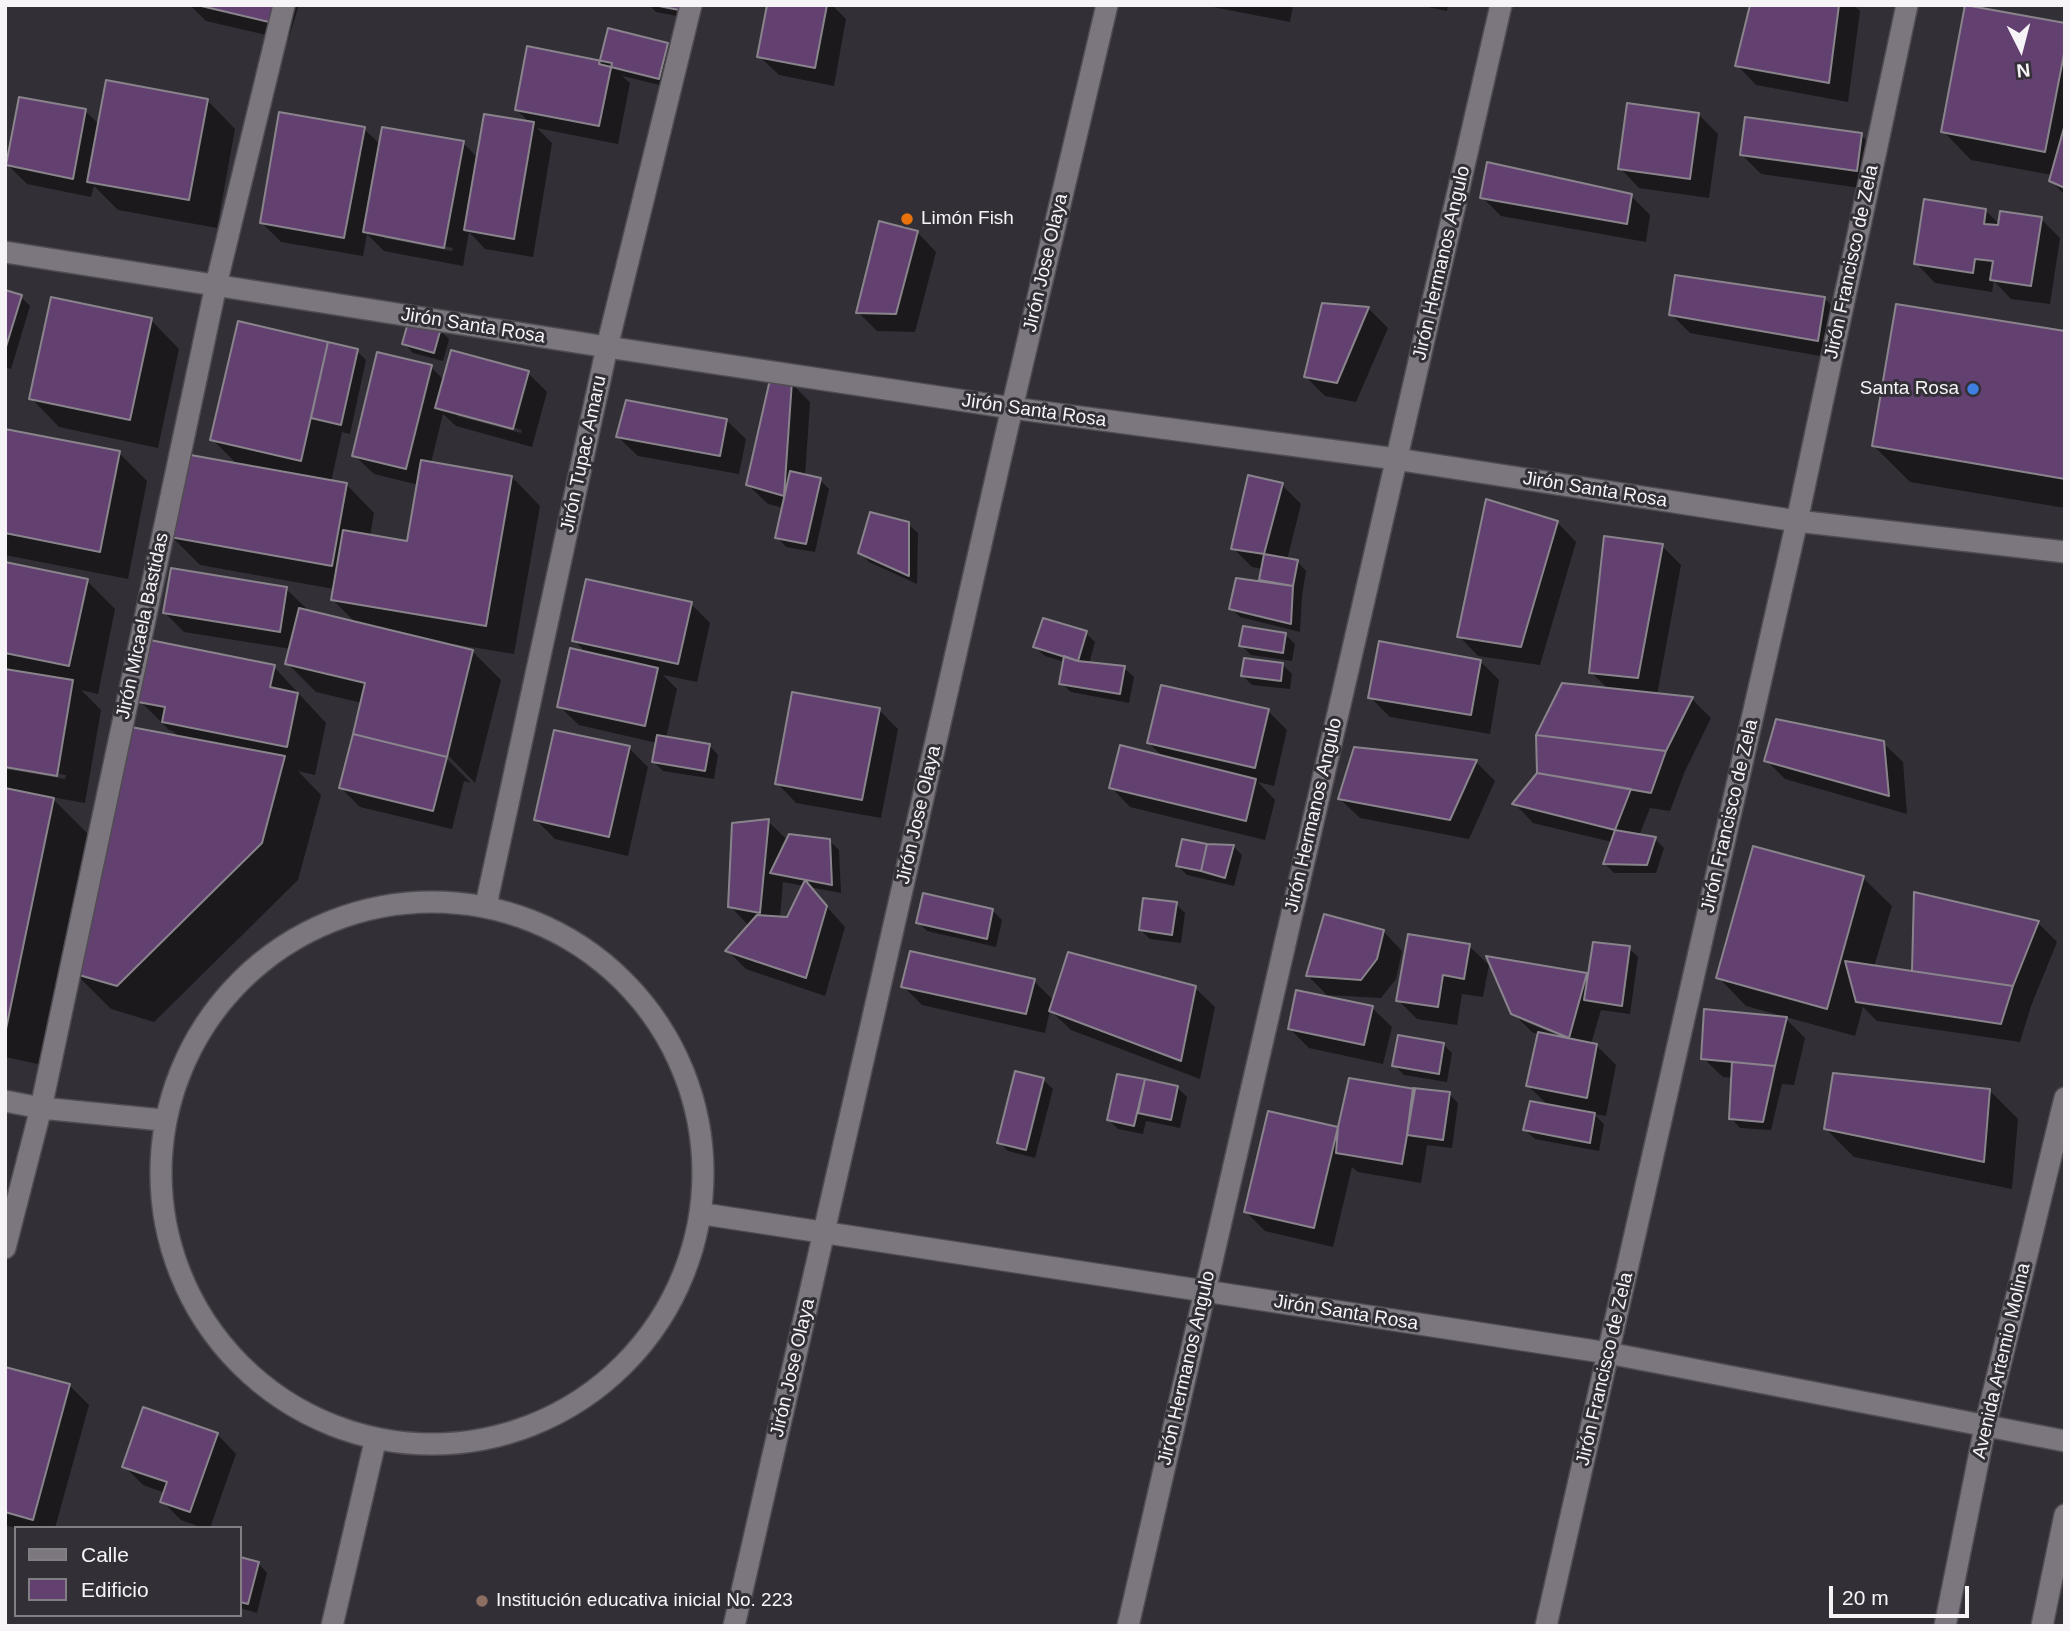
<!DOCTYPE html>
<html>
<head>
<meta charset="utf-8">
<style>
  body { margin:0 }
  #map { position:relative; width:2070px; height:1631px; overflow:hidden; background:#332f36; font-family:Helvetica,sans-serif }
  canvas { display:block }
  .frame { position:absolute; inset:0; border:7px solid #f7f4f8; pointer-events:none }
  .legend { position:absolute; left:14px; top:1526px; width:228px; height:91px; box-sizing:border-box; background:#332f36; border:2px solid #817e84; margin:0; padding:9px 12px; list-style:none; font-size:21px; color:#f7f4f8 }
  .legend li { display:flex; align-items:center; gap:14px; height:35px }
  .legend b { width:35px; border:2px solid #817e84 }
  .north { position:absolute; left:1986px; top:14px; width:70px; height:70px; -webkit-text-stroke:5px #332f36; paint-order:stroke; rotate:174deg; font-size:19px; font-weight:700; line-height:28px; text-align:center; color:#f7f4f8 }
  .north::after { content:''; display:block; margin:auto; width:24px; height:32px; background:#f7f4f8; clip-path:polygon(50% 0,100% 100%,50% 72%,0 100%) }
  .scale { position:absolute; left:1829px; top:1586px; width:140px; height:32px; box-sizing:border-box; border:4px solid #f7f4f8; border-top:0; padding-left:9px; font-size:21px; line-height:24px; white-space:nowrap; color:#f7f4f8; -webkit-text-stroke:5px #332f36; paint-order:stroke }
</style>
</head>
<body>
<div id="map">
<canvas width="2070" height="1631"></canvas>
<div class="frame"></div>
<ul class="legend">
<li><b style="height:9px;background:#7c777f"></b>Calle</li>
<li><b style="height:19px;background:#624171"></b>Edificio</li>
</ul>
<div class="north">N</div>
<div class="scale">20 m</div>
</div>
<script>
const context = document.querySelector('canvas').getContext('2d');
context.lineJoin = 'round';
function fill(path, color) {
  context.fillStyle = color;
  context.fill(path, 'evenodd');
}
function trace(path, color, width, dash) {
  context.strokeStyle = color;
  context.lineWidth = width;
  context.lineCap = dash ? 'butt' : 'round';
  context.setLineDash(dash || []);
  context.stroke(path);
}
function label(font, color, halo, rows, align = 'center') {
  context.font = font + ' Helvetica,sans-serif';
  context.lineWidth = 6;
  context.setLineDash([]);
  context.textBaseline = 'middle';
  context.strokeStyle = halo;
  context.fillStyle = color;
  for (const [text, x, y, turn = 0] of rows) {
    context.save();
    context.translate(x, y);
    context.rotate((+turn || 0) * Math.PI / 180);
    context.textAlign = isNaN(turn) ? turn : align;
    if (halo) context.strokeText(text, 0, 0);
    context.fillText(text, 0, 0);
    context.restore();
  }
}
const shadow = new Path2D(`
  M190,5H299L288,40L206,21Z
  M649,5H690L688,18L656,12Z
  M769,5H832L846,19L834,86L779,75L759,56Z
  M1203,5H1293L1290,22Z
  M1418,5H1448L1447,11Z
  M1752,5H1854L1860,11L1848,102L1756,85L1737,65Z
  M2065,25V195L2050,180L2052,175L1971,160L1943,131Z
  M667,44L676,53L668,87L622,76L630,83L618,144L537,128L552,143L533,257L485,249L469,232L463,266L384,251L367,234L363,256L281,242L262,223L364,129L381,145L463,143L478,158L531,124L516,109L601,62ZM384,234L453,248L452,251L384,238Z
  M207,100L235,129L217,228L118,210L94,186L91,197L27,184L8,165L85,111L100,125Z
  M1699,115L1718,134L1709,198L1639,188L1620,168Z
  M1861,135L1880,154L1875,190L1761,174L1742,155Z
  M1631,196L1650,215L1646,242L1501,216L1482,197Z
  M1985,210L2000,225L2041,219L2060,238L2050,304L2011,299L1994,281L1992,292L1935,283L1916,263Z
  M917,232L936,252L915,332L877,331L858,312Z
  M5,292L21,297L30,306L11,369L5,367Z
  M1824,298L1844,318L1837,359L1690,333L1671,314Z
  M1324,305L1369,309L1388,328L1356,402L1325,396L1306,377Z
  M151,320L179,349L158,448L59,427L31,398Z
  M440,330L449,339L443,361L413,353L404,343Z
  M2065,333V508L1910,482L1874,446Z
  M327,344L330,346L357,351L366,360L350,434L342,432L331,482L346,484L374,513L370,537L409,543L419,485L374,474L354,455L431,367L444,380L528,373L547,392L532,447L456,426L443,414L431,463L512,477L540,506L514,654L453,644V646L472,651L501,680L475,783L445,752V757L471,783L464,781L452,829L360,807L341,788L362,703L316,692L287,663L291,649L184,632L165,613L286,589L306,608L305,611L356,623L333,600L334,589L200,565L172,537L238,465L212,439ZM457,412L522,430L521,433L457,416Z
  M791,383L810,402L805,477L820,480L829,489L815,552L786,547L777,537L784,508L768,504L748,485Z
  M726,420L746,439L739,474L638,456L618,437Z
  M5,431L119,453L147,481L128,579L5,555Z
  M1282,485L1301,504L1287,560L1297,561L1306,571L1302,596L1300,632L1240,617L1231,608L1261,582L1263,569L1252,567L1233,548Z
  M1557,522L1576,542L1540,665L1478,656L1459,636Z
  M908,524L918,533L917,584L869,562L860,552Z
  M1662,546L1681,565L1657,695L1692,699L1711,718L1685,771L1670,811L1650,808L1639,836L1655,839L1664,848L1656,873H1614L1605,864L1612,842L1533,823L1515,804L1609,690L1591,672Z
  M5,563L87,581L115,609L98,694L81,690L101,710L85,803L51,797L90,836L43,1065L5,1057V769L65,779L66,775L5,765Z
  M691,604L710,623L697,682L663,675L677,689L666,738L709,745L718,755L714,779L663,771L654,762L657,743L579,725L559,706L587,654L574,640Z
  M1086,633L1095,642L1089,664L1124,668L1134,677L1129,703L1071,692L1061,683L1065,662L1045,656L1035,647Z
  M1286,635L1295,644L1292,661L1251,655L1241,645Z
  M1480,661L1499,680L1490,734L1390,717L1370,697Z
  M1283,665L1292,674L1290,689L1252,685L1243,676Z
  M274,667L326,723L315,775L298,771L321,795L298,880L154,1022L111,1009L74,972L180,738L173,731L169,730L140,701Z
  M879,710L898,729L881,818L796,803L777,783Z
  M1268,711L1287,730L1274,786L1258,782L1275,800L1265,840L1130,807L1111,787L1164,758L1149,743Z
  M1883,743L1903,762L1907,814L1785,779L1766,760Z
  M629,748L648,767L628,856L555,839L536,820Z
  M1476,762L1495,781L1469,839L1360,818L1340,799Z
  M768,821L788,841H830L839,850L841,893L809,887L845,927L825,996L746,969L727,950L749,926L730,906ZM783,882L804,886L788,918H780Z
  M1206,846H1233L1242,855L1234,886L1187,875L1178,866Z
  M1863,878L1892,906L1874,967L1914,973L2038,923L2057,942L2031,1006L2020,1042L1877,1021L1863,1007L1855,1036L1746,1006L1718,977Z
  M1176,904L1185,913L1181,943L1150,939L1141,930Z
  M993,911L1002,920L996,947L927,931L918,922Z
  M1383,931L1402,951L1396,979L1381,998L1327,995L1308,976Z
  M1469,946L1489,965L1483,997L1462,994L1457,1025L1417,1019L1398,1000Z
  M1629,948L1638,957L1630,1014L1601,1010L1591,1044L1596,1045L1616,1065L1606,1116L1594,1114L1604,1124L1599,1151L1535,1139L1525,1130L1549,1106L1528,1086L1539,1035L1532,1032L1513,1013L1489,958L1587,975L1589,978ZM1523,1017L1576,1040L1575,1043L1523,1021Z
  M1034,981L1054,1001L1195,988L1215,1007L1200,1079L1071,1030L1050,1010L1045,1033L922,1005L903,986Z
  M1372,1008L1392,1027L1383,1064L1309,1048L1290,1029Z
  M1786,1019L1805,1038L1794,1085L1782,1084L1771,1130L1740,1128L1731,1118L1733,1078L1723,1077L1703,1058Z
  M1443,1044L1452,1053L1447,1082L1404,1075L1394,1065Z
  M1119,1076L1178,1088L1187,1097L1180,1128L1146,1121L1143,1134L1118,1129L1109,1120Z
  M1043,1080L1053,1089L1035,1158L1008,1151L999,1142Z
  M1989,1090L2018,1119L2012,1189L1854,1157L1826,1129Z
  M1449,1094L1458,1103L1452,1148L1427,1145L1421,1183L1358,1172L1352,1167L1333,1247L1265,1231L1246,1212L1270,1113L1340,1129Z
  M5,1369L70,1386L89,1405L55,1528H16L5,1525Z
  M217,1434L236,1454L210,1528H203L181,1520L162,1501L165,1493L143,1485L124,1466Z
  M240,1559L258,1563L267,1573L257,1613L240,1608Z`);
const building = new Path2D(`
  M197,5H274L269,22Z
  M654,5H680L679,10Z
  M767,5H827L815,68L757,57Z
  M1750,5H1839L1829,83L1735,66Z
  M1965,5L2065,23V49L2045,152L1941,132Z
  M608,28L668,43L659,79L599,64Z
  M527,46L612,63L599,126L515,110Z
  M106,80L208,99L189,200L87,182Z
  M19,97L86,109L73,179L6,165Z
  M1627,103L1699,113L1690,179L1618,169Z
  M279,112L365,127L344,238L260,223Z
  M484,114L534,122L514,239L464,230Z
  M1745,117L1862,133L1857,171L1740,155Z
  M2065,124V188L2049,181Z
  M382,127L464,141L444,248L363,232Z
  M1487,162L1632,194L1627,224L1480,198Z
  M1924,199L1986,209L1984,224L1998,225L2000,211L2042,217L2031,286L1990,280L1993,261L1975,259L1973,273L1914,264Z
  M879,221L918,231L896,314L856,313Z
  M1675,275L1825,297L1818,341L1669,315Z
  M5,290L22,295L5,350Z
  M51,297L152,318L130,420L29,399Z
  M1322,303L1369,307L1337,383L1304,377Z
  M1896,304L2065,331V479L1872,446Z
  M409,319L441,328L434,353L402,344Z
  M238,321L328,342L301,461L210,440Z
  M328,342L358,349L341,425L311,418Z
  M451,350L529,371L513,429L435,408Z
  M377,352L432,365L406,469L352,456Z
  M771,375L792,381L784,496L746,485Z
  M626,400L727,419L720,456L616,437Z
  M5,429L120,451L100,552L5,533Z
  M185,454L347,483L332,566L170,537Z
  M421,460L512,476L486,626L331,600L343,530L407,541Z
  M790,471L821,478L806,544L775,538Z
  M1248,475L1283,483L1264,554L1231,549Z
  M1486,499L1558,521L1521,647L1457,637Z
  M870,512L909,522V576L858,553Z
  M1604,536L1663,544L1638,678L1589,673Z
  M1264,554L1298,560L1293,586L1259,580Z
  M5,562L88,579L69,666L5,653Z
  M171,568L287,587L280,632L163,613Z
  M1236,578L1293,586L1291,624L1229,609Z
  M586,579L692,602L678,664L572,641Z
  M299,608L473,650L447,757L353,734L365,683L285,664Z
  M1043,618L1087,631L1078,661L1033,647Z
  M1243,626L1286,633L1283,653L1239,646Z
  M150,640L275,665L270,687L298,693L287,747L162,722L165,707L138,702Z
  M1379,641L1481,660L1471,715L1368,698Z
  M570,648L658,668L645,726L557,707Z
  M1064,656L1078,661L1125,666L1120,694L1059,684Z
  M1244,658L1283,663L1281,681L1241,676Z
  M5,669L73,680L57,776L5,767Z
  M1562,683L1693,697L1666,751L1536,735Z
  M1161,685L1269,709L1255,768L1147,743Z
  M792,692L880,708L862,800L775,784Z
  M1776,719L1884,741L1889,796L1764,761Z
  M131,727L285,756L262,843L117,986L72,973Z
  M554,730L630,746L609,837L534,820Z
  M353,734L447,757L433,811L339,788Z
  M657,735L710,744L705,771L652,762Z
  M1536,735L1666,751L1651,793L1537,773Z
  M1120,745L1256,779L1246,821L1109,788Z
  M1354,747L1477,760L1450,820L1338,799Z
  M1537,773L1631,789L1615,830L1512,804Z
  M5,788L54,798L6,1029H5Z
  M769,819L760,913L728,907L732,823Z
  M1615,830L1656,837L1647,865L1603,864Z
  M789,834L830,839L832,885L770,873Z
  M1182,839L1207,844L1201,871L1176,866Z
  M1207,844L1234,845L1225,878L1201,871Z
  M1753,846L1864,876L1827,1009L1716,978Z
  M805,880L827,906L806,978L725,951L757,915L787,917Z
  M1914,892L2039,921L2013,986L1912,971Z
  M923,893L993,909L987,939L916,923Z
  M1143,898L1177,902L1172,935L1139,930Z
  M1324,914L1384,930L1377,959L1361,980L1306,976Z
  M1408,934L1470,944L1464,979L1443,975L1438,1007L1396,1001Z
  M1593,942L1630,946L1622,1006L1584,1000Z
  M910,951L1035,979L1026,1014L901,987Z
  M1068,952L1196,986L1181,1061L1049,1011Z
  M1486,956L1587,973L1569,1038L1511,1014Z
  M1845,961L1912,971L2013,986L2001,1024L1856,1002Z
  M1296,990L1373,1006L1364,1045L1288,1029Z
  M1704,1009L1787,1017L1775,1066L1701,1059Z
  M1538,1032L1597,1044L1587,1098L1526,1086Z
  M1398,1035L1444,1043L1439,1074L1392,1066Z
  M1732,1062L1775,1066L1763,1122L1729,1119Z
  M1015,1071L1044,1078L1026,1150L997,1143Z
  M1833,1073L1990,1089L1984,1162L1824,1129Z
  M1117,1074L1145,1079L1134,1126L1107,1120Z
  M1349,1078L1415,1089L1402,1164L1336,1153L1338,1127Z
  M1145,1079L1178,1086L1171,1120L1138,1113Z
  M1413,1088L1450,1092L1443,1140L1407,1135Z
  M1530,1101L1595,1113L1590,1143L1523,1130Z
  M1268,1111L1338,1127L1314,1228L1244,1212Z
  M5,1367L70,1384L33,1520L5,1512Z
  M143,1407L218,1433L190,1512L160,1502L167,1482L122,1467Z
  M240,1557L259,1562L248,1604L240,1602Z`);
const minor = new Path2D(`
  M5,252L607,347L1012,408L1396,459L1797,521L2065,552
  M161 1173a271 271 0 1 1 542 0a271 271 0 1 1-542 0Z
  M486,905L607,347L691,5
  M5,1101L41,1108L162,1120
  M704,1214L1608,1353L2065,1441
  M5,1248L41,1108L216,285L284,5
  M332,1626L375,1442
  M734,1626L1012,408L1107,5
  M1128,1626L1501,5
  M1546,1626L1797,521L1907,5
  M1945,1626L1985,1427L2065,1098
  M2042,1626L2065,1515`);
const markers = [
  [907,219,7,"#e8710a"],
  [1973,389,7,"#3f7fe0"],
  [482,1601,7,"#8d6e63"]
];
const poiNames = [
  ["Limón Fish",921,219],
  ["Santa Rosa",1959,389,"right"],
  ["Institución educativa inicial No. 223",496,1601]
];
const streetNames = [
  ["Jirón Francisco de Zela",1852,262,-78],
  ["Jirón Jose Olaya",1046,263,-77],
  ["Jirón Hermanos Angulo",1442,263,-77],
  ["Jirón Santa Rosa",473,326,9],
  ["Jirón Santa Rosa",1034,411,8],
  ["Jirón Tupac Amaru",584,454,-78],
  ["Jirón Santa Rosa",1595,490,9],
  ["Jirón Micaela Bastidas",143,626,-78],
  ["Jirón Jose Olaya",919,815,-77],
  ["Jirón Hermanos Angulo",1314,815,-77],
  ["Jirón Francisco de Zela",1730,816,-77],
  ["Jirón Santa Rosa",1346,1313,9],
  ["Avenida Artemio Molina",2002,1361,-77],
  ["Jirón Jose Olaya",793,1368,-77],
  ["Jirón Hermanos Angulo",1187,1368,-77],
  ["Jirón Francisco de Zela",1605,1369,-77]
];
fill(shadow, '#0007');
fill(building, '#624171');
trace(building, '#89848c', 2);
trace(minor, '#504c52', 24);
trace(minor, '#7c777f', 21);
for (const [x, y, r, color] of markers) {
  const dot = new Path2D();
  dot.arc(x, y, r, 0, 2 * Math.PI);
  context.fillStyle = color;
  context.fill(dot);
  trace(dot, '#332f36', 2.5);
}
label('19px', '#f7f4f8', '#332f36', poiNames, 'left');
label('19px', '#f7f4f8', '#332f36', streetNames);
</script>
</body>
</html>
